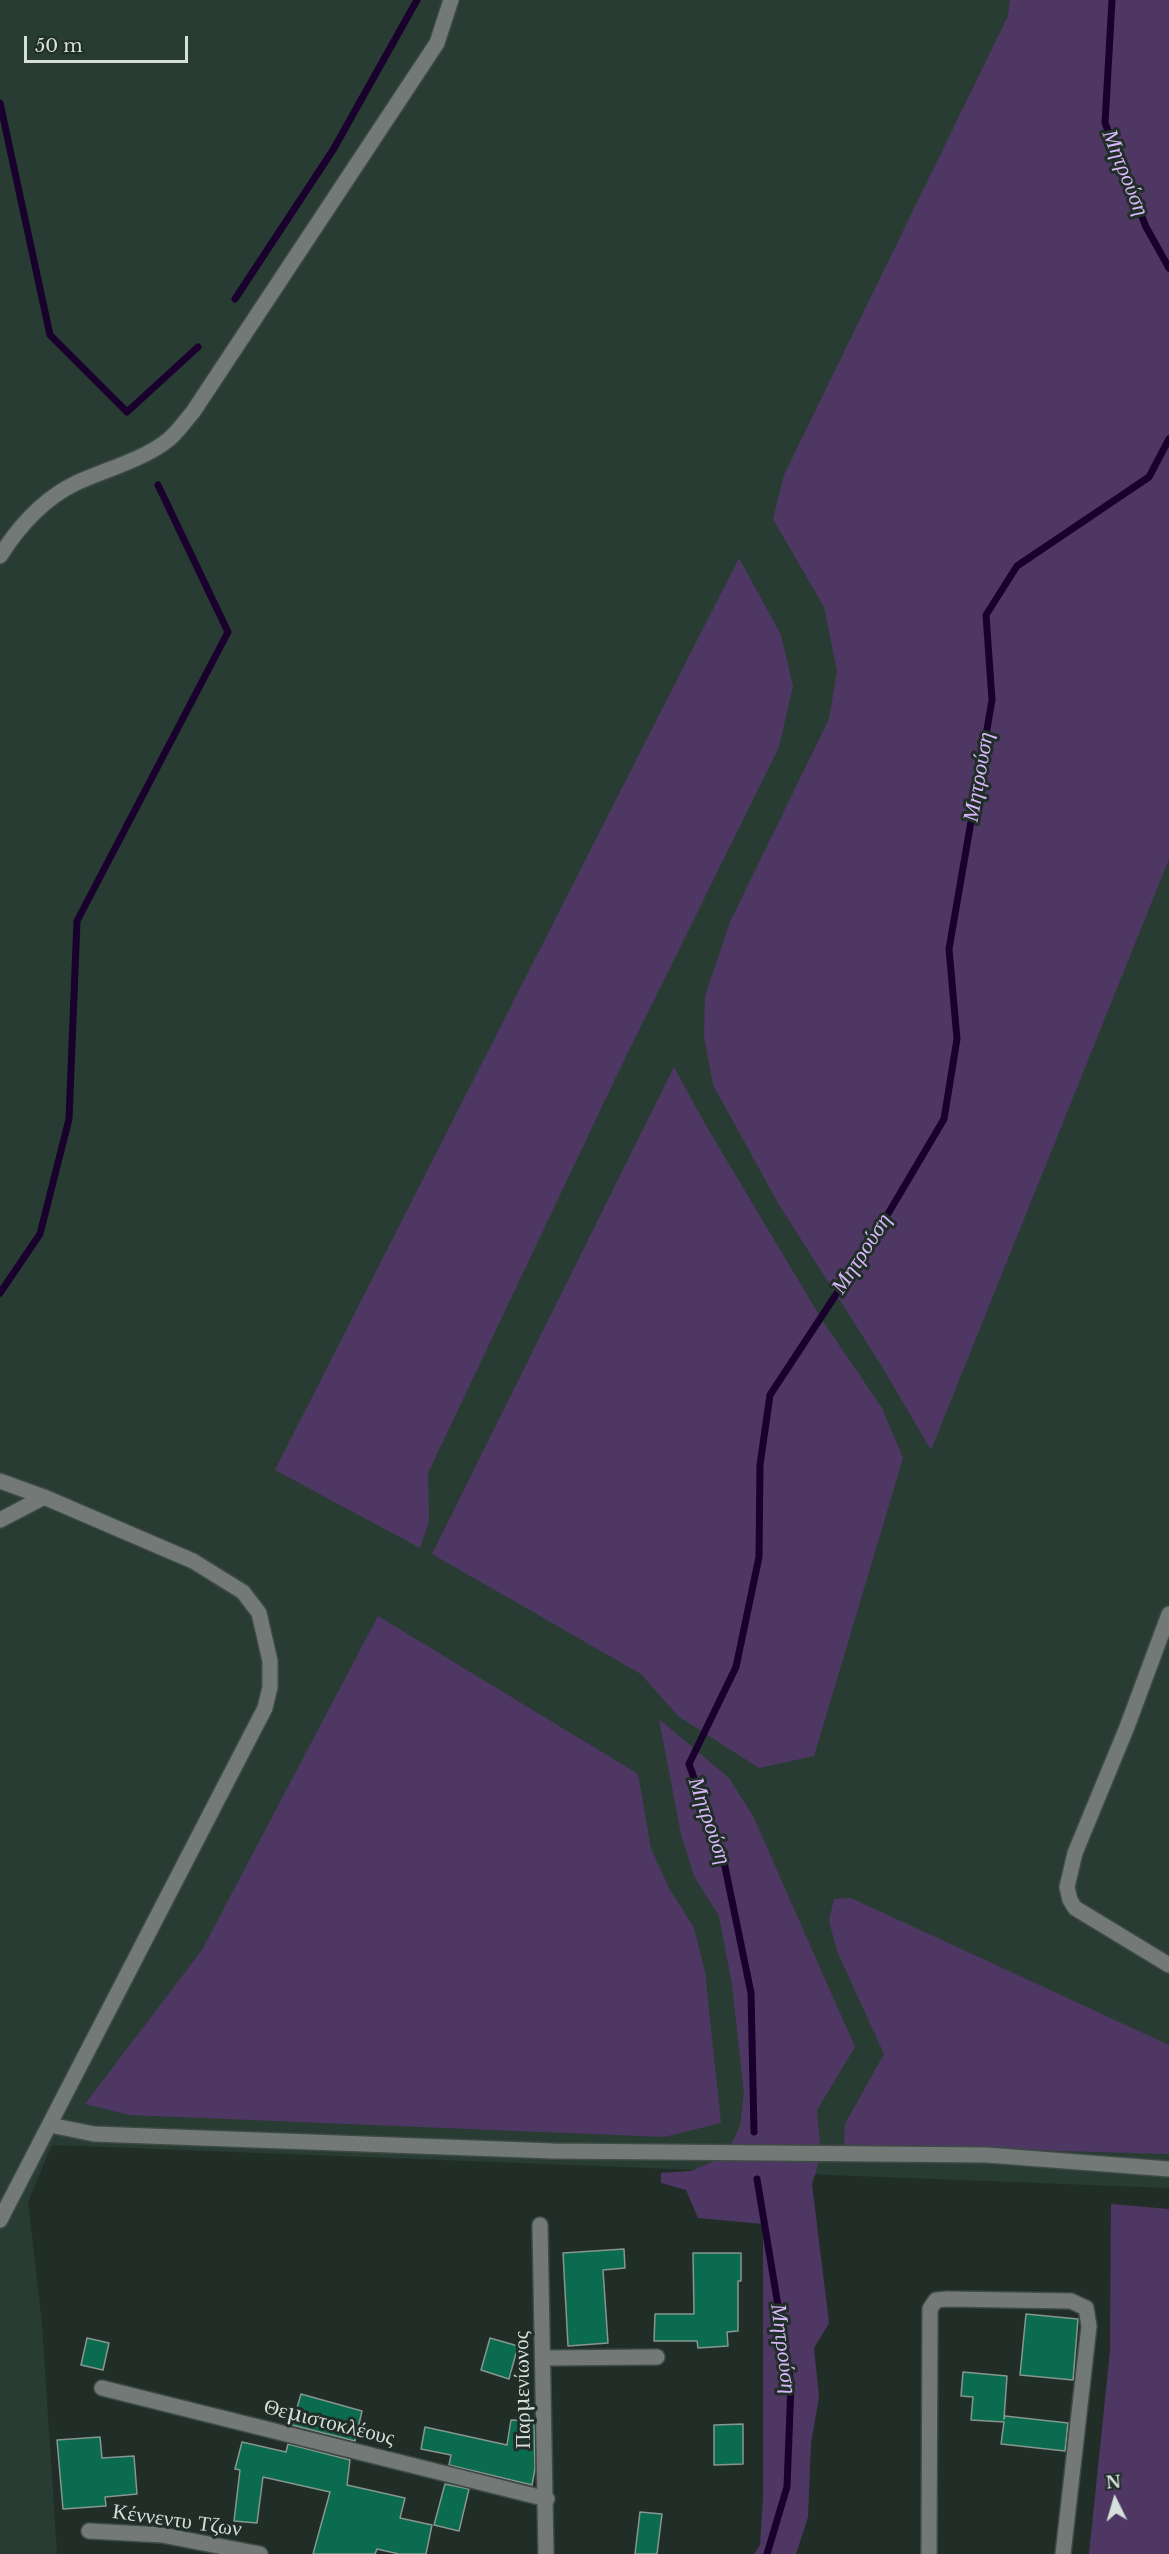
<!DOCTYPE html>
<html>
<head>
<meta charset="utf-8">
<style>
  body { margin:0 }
  #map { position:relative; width:1169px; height:2554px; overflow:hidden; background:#212e28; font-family:"Libre Baskerville",serif }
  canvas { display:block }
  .north { position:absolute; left:1085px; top:2470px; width:60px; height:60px; -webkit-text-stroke:4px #212e28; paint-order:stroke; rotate:355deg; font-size:16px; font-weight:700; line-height:24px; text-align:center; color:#d7dfdb }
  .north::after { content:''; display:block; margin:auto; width:21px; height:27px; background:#d7dfdb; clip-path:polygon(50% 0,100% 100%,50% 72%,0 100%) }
  .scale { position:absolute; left:24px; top:36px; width:164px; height:27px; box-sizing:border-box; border:3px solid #d7dfdb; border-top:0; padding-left:8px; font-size:18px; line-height:21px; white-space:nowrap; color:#d7dfdb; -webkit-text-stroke:4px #212e28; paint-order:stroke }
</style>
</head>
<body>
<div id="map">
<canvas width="1169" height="2554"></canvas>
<div class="north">N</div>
<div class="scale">50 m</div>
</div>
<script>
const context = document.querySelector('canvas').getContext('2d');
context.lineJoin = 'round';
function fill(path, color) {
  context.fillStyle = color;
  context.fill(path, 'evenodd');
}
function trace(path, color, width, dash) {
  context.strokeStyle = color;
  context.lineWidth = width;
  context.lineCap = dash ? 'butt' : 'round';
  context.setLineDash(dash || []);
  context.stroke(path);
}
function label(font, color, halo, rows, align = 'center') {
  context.font = font + ' "Libre Baskerville",serif';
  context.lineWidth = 6;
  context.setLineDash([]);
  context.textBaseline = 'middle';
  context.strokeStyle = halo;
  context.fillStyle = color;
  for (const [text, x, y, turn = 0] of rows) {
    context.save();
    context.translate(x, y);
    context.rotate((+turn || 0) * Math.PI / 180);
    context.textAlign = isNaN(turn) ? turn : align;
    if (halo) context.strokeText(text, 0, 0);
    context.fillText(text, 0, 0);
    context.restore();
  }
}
const built = new Path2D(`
  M0,0H1169V2188L52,2145L28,2202L42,2323L57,2554H0Z`);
const green = new Path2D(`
  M1010,0H1169V859L931,1450L881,1365L778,1203L713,1085L704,1036L705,996L730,922L829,719L837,671L824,607L773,519L784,475L1008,16Z
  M739,558L781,635L793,686L779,747L615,1079L428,1473L429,1521L420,1548L275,1470Z
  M674,1067L705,1124L822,1320L882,1408L903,1458L814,1756L759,1768L678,1716L641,1674L432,1554Z
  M378,1616L638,1774L651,1849L669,1888L694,1928L705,1972L721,2123L664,2137L130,2115L85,2104L202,1950Z
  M659,1719L729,1778L753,1816L855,2047L817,2110L821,2155L812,2184L829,2323L814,2348L819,2397L811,2443L808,2517L796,2554H754L760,2545L763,2499V2224L698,2218L686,2190L661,2183V2173L691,2171L726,2156L740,2126L744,2094L732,1984L719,1916L694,1876L681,1834Z
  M851,1898L1169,2045V2154L844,2145L845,2124L884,2054L837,1951L829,1921L834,1899Z
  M1111,2204L1169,2209V2554H1089L1110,2351Z`);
const stream = new Path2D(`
  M1112,0L1105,123L1146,227L1169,268
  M0,103L50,335L127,412L198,347
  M235,299L333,150L417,0
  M0,1293L40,1234L69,1119L77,921L228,632L158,485
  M754,2132L751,1993L724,1862L689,1764L736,1667L759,1557L760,1465L770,1395L879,1229L944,1119L957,1039L949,949L992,700L986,615L1017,566L1149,477L1169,439
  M757,2179L791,2384L787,2487L767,2554`);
const building = new Path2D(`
  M624,2249L625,2268L603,2270L608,2343L568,2346L563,2253Z
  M693,2253H741V2281H738V2331L727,2332L728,2346L698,2348L697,2341H654L655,2314H694Z
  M1026,2314L1078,2319L1073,2380L1020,2375Z
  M87,2338L109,2343L103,2370L81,2365Z
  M490,2338L518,2346L509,2379L481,2370Z
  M963,2372L1007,2376L1004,2419L1005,2416L1068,2423L1065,2451L1001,2444L1004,2422L971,2420L973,2397L961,2396Z
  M301,2394L362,2411L355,2441L292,2425Z
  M511,2420L534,2421L535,2469L532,2485L449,2465L451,2455L421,2449L425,2427L507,2445Z
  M743,2424V2464L714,2465V2425Z
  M100,2437L102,2458L134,2456L137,2494L105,2497L106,2506L63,2509L57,2440Z
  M242,2442L286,2452L288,2444L350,2460L347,2485L405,2498L400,2518L432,2525L426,2554H399L377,2549L375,2554H313L330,2492L263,2477L257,2523L234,2521L240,2470L235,2469Z
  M445,2484L469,2489L459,2531L434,2525Z
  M640,2512L662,2514L657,2554H635Z`);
const minor = new Path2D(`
  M0,556C19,526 43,499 76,483C104,470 143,460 168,440C177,433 185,421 193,412L437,43L451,0
  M0,1481L44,1497L193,1561L243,1592L259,1613L270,1661V1687L265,1708L0,2220
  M0,1520L44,1497
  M1169,1614L1127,1727L1075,1853L1067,1887L1070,1900L1075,1908L1169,1965
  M50,2125L94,2134L553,2151L987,2155L1169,2169
  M540,2225L546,2554
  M543,2358L657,2357
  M102,2388L547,2499
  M89,2531L162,2535L260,2554
  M929,2554L930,2309L936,2300L948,2299L1071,2301L1086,2308L1089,2326L1063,2554`);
const streetNames = [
  ["Παρμενίωνος",523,2390,-91],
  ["Θεμιστοκλέους",329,2423,14],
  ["Κέννεντυ Τζων",177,2521,8]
];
const waterNames = [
  ["Μητρούση",1125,173,68],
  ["Μητρούση",979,777,-80],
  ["Μητρούση",862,1254,-57],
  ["Μητρούση",709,1821,71],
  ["Μητρούση",783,2349,83]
];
fill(built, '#283c33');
fill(green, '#4e3863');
trace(stream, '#1a002d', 7);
fill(building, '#0b6b4f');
trace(building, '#87968f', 1.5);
trace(minor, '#3e4a45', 18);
trace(minor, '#727976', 15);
label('21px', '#d7dfdb', '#212e28', streetNames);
label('italic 22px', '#d8b7fb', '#212e28', waterNames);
</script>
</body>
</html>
